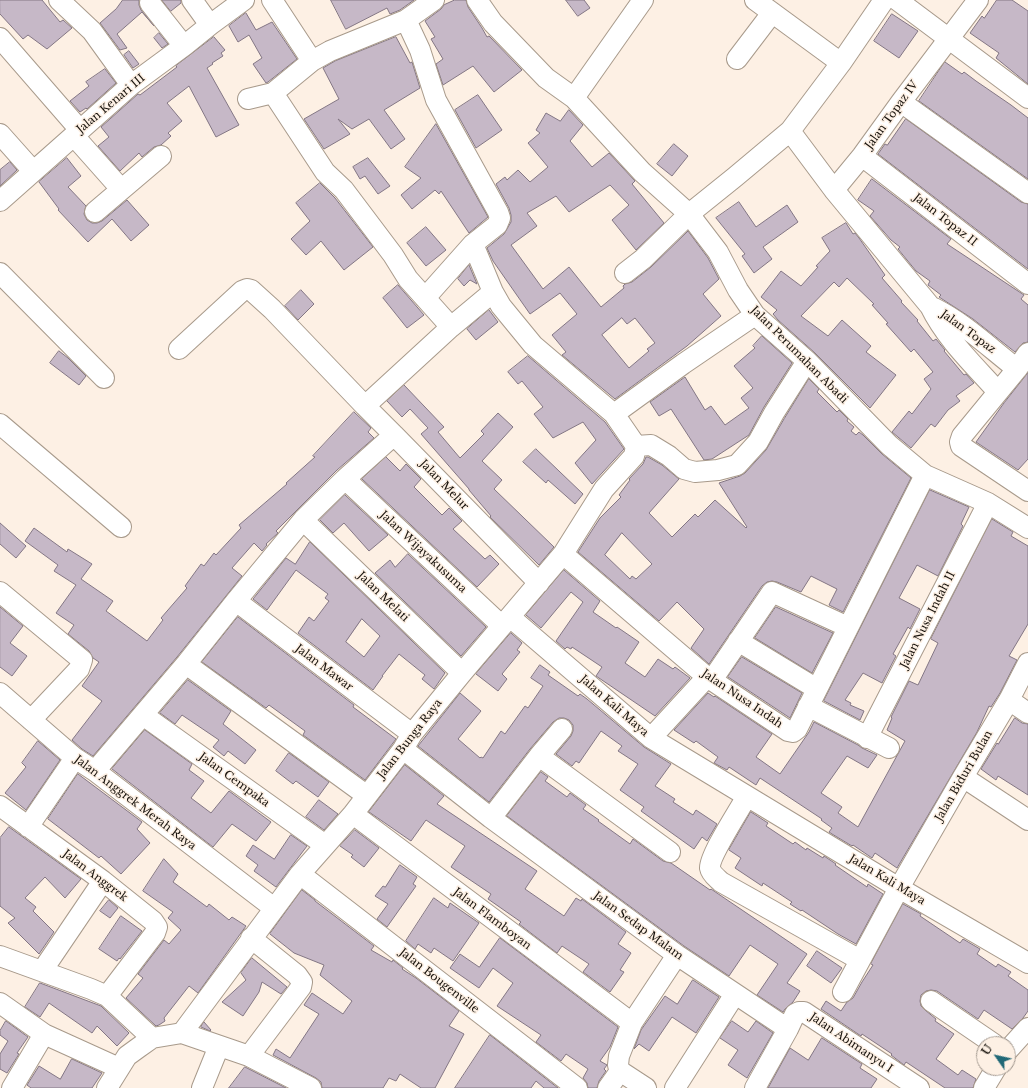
<!DOCTYPE html>
<html>
<head>
<meta charset="utf-8">
<style>
  body { margin:0 }
  #map { position:relative; width:1028px; height:1088px; overflow:hidden; background:#fdf0e4; font-family:"Libre Baskerville",serif }
  canvas { display:block }
  .north { position:absolute; left:976px; top:1036px; width:40px; height:40px; box-sizing:border-box; background:#fdf0e4; border:1px solid #a1978e; border-radius:50%; rotate:304deg; font-size:11px; font-weight:700; line-height:16px; text-align:center; color:#17120c }
  .north::after { content:''; display:block; margin:auto; width:14px; height:18px; background:#206876; clip-path:polygon(50% 0,100% 100%,50% 72%,0 100%) }
</style>
</head>
<body>
<div id="map">
<canvas width="1028" height="1088"></canvas>
<div class="north">U</div>
</div>
<script>
const context = document.querySelector('canvas').getContext('2d');
context.lineJoin = 'round';
function fill(path, color) {
  context.fillStyle = color;
  context.fill(path, 'evenodd');
}
function trace(path, color, width, dash) {
  context.strokeStyle = color;
  context.lineWidth = width;
  context.lineCap = dash ? 'butt' : 'round';
  context.setLineDash(dash || []);
  context.stroke(path);
}
function label(font, color, halo, rows, align = 'center') {
  context.font = font + ' "Libre Baskerville",serif';
  context.lineWidth = 3;
  context.setLineDash([]);
  context.textBaseline = 'middle';
  context.strokeStyle = halo;
  context.fillStyle = color;
  for (const [text, x, y, turn = 0] of rows) {
    context.save();
    context.translate(x, y);
    context.rotate((+turn || 0) * Math.PI / 180);
    context.textAlign = isNaN(turn) ? turn : align;
    if (halo) context.strokeText(text, 0, 0);
    context.fillText(text, 0, 0);
    context.restore();
  }
}
const building = new Path2D(`
  M0,0H42L60,22L63,20L72,28L47,49L28,35L23,39L0,14Z
  M123,0H139V5L141,10L154,26L142,12L117,34L127,48L120,50L100,23L116,9Z
  M162,0H181V3L171,11Z
  M331,0H414L400,10L390,14L387,8L346,29Z
  M455,0H466L468,7L482,28L487,37L489,36L522,70L494,92L473,66L443,85L436,64L443,59L431,39L435,37L425,21L441,9L444,5Z
  M566,0H584L590,8L578,16Z
  M997,0H1012L1028,11V84L996,58L999,53L970,33L982,16L984,18Z
  M246,13L256,30L272,22L297,59L268,82L266,83L253,64L262,58L249,35L238,42L229,26Z
  M892,14L918,31L899,58L874,41Z
  M159,33L168,44L162,48L154,38Z
  M214,37L225,50L221,53L223,56L212,63L213,64L207,68L239,125L216,137L189,86L167,103L182,121L168,133L171,136L161,145L154,147L142,157L139,153L120,171L98,146L109,137L101,127L138,94L140,95L177,67L176,66Z
  M396,37L410,63L412,62L420,88L384,110L405,139L391,149L369,119L352,129L338,119L350,134L324,149L304,119L339,99L323,68L335,61Z
  M129,51L139,64L133,68L124,55Z
  M945,62L962,74L964,72L976,81L1011,105L1028,118V179L919,101Z
  M105,69L116,83L87,109L86,108L80,112L70,101L89,86L86,82Z
  M478,95L502,130L476,148L455,110Z
  M569,110L583,125L570,141L592,167L609,153L635,181L632,184L664,223L636,250L612,220L629,205L610,185L569,212L556,196L527,213L537,226L511,245L543,289L569,267L601,307L624,288L623,286L625,284L632,282L651,267L688,231L708,258L719,279L703,294L721,316L687,346L615,399L562,355L566,352L552,335L577,314L560,293L530,314L493,261L487,248L504,234L511,222V215L509,208L496,184L505,177L507,180L518,170L530,182L548,167L528,143L540,133L536,130L546,113L560,121ZM622,318L627,324L635,318L655,343L647,349L649,351L629,368L602,335Z
  M906,119L1021,202L1028,204V269L878,154L885,144L887,145Z
  M436,124L488,217L469,233L441,191L439,194L435,190L412,209L401,195L421,178L405,167Z
  M674,144L688,156L672,176L657,164Z
  M67,158L81,176L68,187L86,206L84,214L87,220L92,223H97L102,221L127,200L149,225L131,241L112,219L88,242L58,210L59,209L39,182Z
  M368,158L390,186L378,194L365,176L360,179L353,167Z
  M10,162L17,170L0,186V170Z
  M872,179L951,239L947,244L1024,295L1021,299L1028,305V342L1023,343L1015,352L973,319L939,297L941,295L928,285L930,281L916,271L898,249L900,247L891,240L870,216L874,211L858,200Z
  M320,183L335,198L373,247L344,270L321,241L306,255L291,239L310,221L296,203Z
  M739,202L756,227L787,205L798,222L763,247L772,259L754,273L742,256L745,254L716,218Z
  M846,223L853,234L855,233L859,238L885,275L882,278L902,301L901,302L918,320L917,321L933,341L936,339L945,350L944,351L964,375L966,374L974,383L956,396L960,401L948,410L935,427L931,424L911,448L892,432L909,411L912,414L931,389L924,379L933,372L914,349L911,352L886,324L888,323L872,305L874,304L847,278L839,287L834,282L801,316L828,336L842,320L871,346L866,352L896,375L870,408L815,353L778,320L773,314L777,310L761,297L781,271L801,286L818,267L816,266L830,251L822,238Z
  M426,227L446,250L426,266L407,243Z
  M469,265L477,284L470,280L464,286L458,279Z
  M398,285L424,315L407,328L383,298Z
  M301,290L314,304L298,320L285,306Z
  M489,310L498,322L476,340L467,329Z
  M762,336L792,363L764,407L749,435L712,459L704,460L671,409L659,416L650,402L685,377L705,410L711,406L725,425L749,408L741,398L753,388L734,366L755,348L753,346Z
  M59,351L68,358L86,376L79,385L50,363Z
  M528,356L605,422L624,449L592,484L575,463L596,440L583,422L553,438L534,414L543,407L522,381L518,384L508,372Z
  M1028,373V459L1018,470L976,442L1004,403Z
  M809,379L819,389L817,392L837,412L839,410L848,419L847,421L854,427L851,431L856,435L859,432L863,435L882,454L911,478L843,612L829,605L837,589L811,576L801,592L777,582L772,581L767,582L762,586L709,664L691,648L704,629L677,602L659,621L578,552L600,518L621,497L619,495L630,480L629,479L643,464L646,457H648L662,465L679,479L649,513L672,537L695,514L698,517L715,500L746,528L747,527L719,483L740,476L745,473L766,450L784,419ZM622,533L652,564L636,579L632,576L630,579L605,555Z
  M404,385L444,427L438,432L460,458L484,434L481,431L498,413L513,427L482,461L502,480L494,489L554,547L539,565L490,517L491,516L469,490V489L421,434L428,428L410,409L402,417L387,401Z
  M354,412L371,428L368,432L374,438L337,470L276,531L278,533L266,544L267,545L262,551L254,543L232,568L242,576L177,657L93,756L82,749L72,740L102,701L82,686L99,662L93,658L89,651L68,634L74,625L56,613L76,585L54,571L58,565L25,541L34,528L67,552L68,549L92,564L81,579L113,601L106,611L147,641L163,620L161,618L187,588L185,586L201,564L204,566L214,553L216,555L241,528L239,525L287,484L286,483L315,457L313,456Z
  M536,449L583,494L575,504L548,480L546,483L523,462Z
  M386,457L400,471L406,464L421,479L414,487L442,515L449,508L462,521L453,529L485,559L490,555L499,564L477,587L362,479Z
  M930,490L969,507L961,524L963,526L938,576L917,565L899,598L920,609L910,629L908,627L893,654L896,656L882,683L863,673L845,700L851,703L850,705L864,711L860,720L824,701Z
  M345,495L388,535L369,551L344,523L333,533L320,520Z
  M992,519L1013,532L1011,536L1028,546V624L1009,656L1017,660L1000,693L991,707L989,706L977,732L897,868L875,853L872,858L853,845L852,846L832,834L829,832L832,828L821,820L822,819L760,778L756,785L729,767L727,770L714,763L718,757L696,741L694,743L674,730L708,693L714,697L715,696L772,734L756,757L780,774L809,732L814,722L858,745L862,748L877,755L868,768L847,756L821,793L842,807L838,813L858,827L905,741L887,730L892,718L891,717L909,681L918,685L938,643L931,639Z
  M0,523L26,546L16,558L0,544Z
  M310,542L445,673L434,689L422,679L425,675L399,654L382,676H383L373,690L298,633L309,617L314,621L329,601L325,598L328,594L296,570L267,610L253,599L286,558L295,564ZM362,619L380,636L364,657L346,642Z
  M408,554L486,627L461,656L375,573L390,560L395,567Z
  M564,570L600,601L593,612L616,628L617,627L639,642L625,663L645,677L658,659L673,669L675,667L690,678L655,716L596,676L602,667L572,647L571,649L567,647L565,649L556,641L583,602L571,592L541,628L526,615Z
  M0,607L23,626L10,643L27,656L12,676L0,667Z
  M776,607L833,633L812,673L755,638Z
  M238,617L354,705L353,707L396,739L365,780L303,735L305,731L269,705L266,708L202,662Z
  M511,633L522,643L517,650L520,652L502,674L507,679L498,691L476,674Z
  M742,657L802,693L790,718L728,677Z
  M540,665L550,672L548,675L578,696L580,694L587,699L644,747L671,764L655,786L675,799L673,802L693,815L696,810L717,824L707,841L702,837L694,849L641,811L644,807L620,790L638,764L618,751L622,746L601,731L579,763L576,761L572,766L556,754L571,736L573,731V725L569,720L564,718H559L553,722L530,749L489,802L418,746L460,693L481,711L458,739L480,758L481,757L483,758L501,731L505,734L525,706L528,708L543,686L531,678Z
  M188,680L231,711L223,724L256,750L245,764L228,751L224,756L213,747L219,740L182,715L175,724L160,713Z
  M1015,718L1022,723L1028,724V795L998,776L996,780L981,769L997,743L998,744Z
  M145,730L192,764L189,770L204,781L191,798L211,813L229,791L271,822L256,841L232,824L213,847L112,769Z
  M38,741L60,760L26,810L5,793L26,767L22,763Z
  M289,753L329,782L318,797L296,781L293,784L276,771Z
  M405,765L444,796L437,804L537,871L525,889L564,916L576,898L581,901L582,899L626,932L618,944L631,953L620,970L624,972L610,992L583,972L589,964L562,946L557,953L519,924L521,922L488,899L491,894L451,867L465,846L426,820L411,841L369,812Z
  M541,772L548,777L545,781L567,797L570,793L586,805L583,809L599,820L598,821L630,844L633,839L663,861L671,863L710,890L711,889L807,954L787,983L800,991L793,1002L785,1009L783,1012L757,995L778,964L750,945L729,976L684,946L507,816Z
  M78,774L142,822L137,829L150,843L121,874L101,856L99,858L48,819Z
  M319,800L338,814L324,830L306,817Z
  M751,812L768,823L766,826L793,844L795,842L806,850L807,848L823,858L824,856L836,864L835,865L867,887L868,884L883,894L856,944L838,934L802,910L801,911L790,904L792,902L763,883L762,886L735,868L741,858L729,850Z
  M9,827L81,879L65,898L45,877L25,898L36,907L33,911L54,932L39,954L8,923L15,918L0,906V838Z
  M355,830L379,848L364,867L351,857L353,855L340,846Z
  M291,835L307,846L276,887L254,871L258,865L246,856L253,845L274,859Z
  M164,859L178,874L173,882L207,907L209,904L229,920L232,917L246,926L198,993L189,986L164,1018L165,1021L159,1025L156,1026L126,998L143,978L138,974L164,940L169,944L181,930L168,918L173,912L143,891Z
  M400,865L417,877L413,884L416,886L387,927L377,919L388,904L375,896L383,886L385,887Z
  M302,890L315,900V901L374,946L371,950L392,962L393,960L403,968L402,969L416,978L459,1011L449,1026L464,1034L435,1088H421L400,1074L396,1081L389,1078L383,1088H322L321,1082L316,1078L273,1055L276,1049L290,1058L319,1014L304,1005L312,993L343,1014L352,1001L320,975L324,965L294,953L270,934Z
  M434,898L448,908L450,903L479,923L453,961L434,948L431,953L418,944L415,949L406,941Z
  M109,900L118,908L110,918L100,911Z
  M903,904L921,914L920,916L960,943L963,939L980,949L977,954L996,967L998,964L1011,972L1008,976L1028,990V1011L1023,1018L1012,1029L984,1010L978,1019L937,991L931,990L926,991L921,995L920,1001L921,1006L925,1010L936,1019L935,1021L954,1034L936,1059L958,1075L962,1070L976,1079L973,1088H945L906,1062L904,1065L891,1055L892,1054L862,1034L861,1036L821,1009L826,1001L841,1011L847,1002L853,998L862,982L873,965L871,964Z
  M121,916L142,931L120,959L119,958L117,961L99,949Z
  M500,938L618,1027L610,1047L600,1061L607,1065L604,1069L606,1071L599,1081L597,1088H588L587,1083L583,1078L588,1069L566,1054L561,1061L536,1042L541,1035L497,1006L513,983L493,968L479,988L450,968L460,954L479,967Z
  M817,951L842,968L831,983L807,966Z
  M252,958L287,987L281,994L262,982L259,992L243,1016L222,1002L246,980L241,973Z
  M693,980L719,997L696,1033L672,1017L649,1051L639,1044L634,1049L641,1030L665,996L677,1004Z
  M40,983L101,1006L129,1033L117,1046L97,1026L92,1033L49,1003L40,1017L25,1007Z
  M6,1021L28,1037L17,1053L19,1054L7,1073L0,1069V1054L8,1041L0,1035V1031Z
  M732,1021L748,1032L756,1021L773,1033L747,1078L728,1065L738,1050L720,1038Z
  M204,1022L211,1030L210,1031L201,1027Z
  M490,1035L558,1088H544L536,1081L531,1088H455Z
  M822,1038L862,1064L860,1068L877,1079L871,1088H768L790,1048L808,1060Z
  M72,1059L102,1073L92,1088H31L27,1085L39,1066L60,1079Z
  M245,1067L286,1088H229Z`);
const minor = new Path2D(`
  M59,0L92,31L131,85
  M192,0L210,25
  M272,0L312,61
  M477,0L493,23L546,78L574,98L642,172L689,214L718,252L738,290L755,315L807,361L889,445L925,475L988,503L1028,528
  M755,0L841,63
  M897,0L1028,98
  M406,20L420,50L436,100L498,212L500,218L497,225L473,244L425,298
  M0,38L80,130
  M184,46L210,25L244,0
  M737,59L772,13
  M273,93L325,172L344,190L393,255L408,279L451,327L493,292
  M574,98L643,0
  M248,99L273,93L312,61L330,51L406,20L434,0
  M901,102L1028,193
  M790,131L834,190L930,306C946,339 974,365 998,392
  M0,134L33,171
  M74,136L121,189
  M862,156L1028,284
  M834,190L862,156L901,102L978,0
  M0,201L131,85L184,46L150,3
  M95,212L161,156
  M473,244L493,292L501,306L533,345L614,414L636,446
  M0,273L104,378
  M625,273L643,259L689,214L735,177L790,131L841,63L884,0
  M934,308C964,323 990,348 1017,369
  M179,349L242,291L247,289L251,290L272,309L365,406
  M1028,353L1017,369L962,436L960,442L961,446L1028,491
  M614,414L683,364L755,315
  M0,424L121,527
  M394,435L365,406L451,327
  M636,446L651,445L669,456L684,469L695,472L718,470L737,465L758,442L774,413L807,361
  M345,479L502,626
  M303,520L462,673
  M563,554L707,677L788,731L793,732L797,729L925,475
  M0,592L82,660L79,669L31,720
  M236,601L412,734
  M510,617L651,738L899,888L1028,963
  M738,641L817,689
  M186,664L366,795
  M712,680L772,592L848,627
  M0,693L75,758L95,771L274,908
  M1009,700L1028,713
  M808,706L889,748
  M143,715L325,845
  M651,738L707,677
  M867,738L988,503
  M403,749L491,818L677,955L788,1029
  M539,756L562,729
  M95,771L186,664L236,601L303,520L345,479L394,435L539,583
  M963,777L1028,820
  M747,796C740,809 709,856 710,868C711,874 717,878 721,882L860,960
  M0,806L103,881L153,921L157,927L155,933L107,996
  M353,814L632,1023
  M491,818L539,756L670,852
  M28,827L75,758
  M300,874L577,1088
  M0,956L91,989L107,996L152,1038
  M42,971L103,881
  M843,992L899,888L963,777L1009,700L1028,663
  M931,1001L994,1044
  M0,1003L44,1034
  M182,1033L300,874L353,814L403,749L412,734L462,673L563,554L604,489L634,456L636,446
  M1008,1050L1028,1028
  M249,1056L301,987L302,982L297,975L251,938
  M620,1071L618,1065L619,1056L632,1023L677,955
  M620,1071L646,1088
  M12,1088L44,1034L119,1068
  M107,1088L127,1056L138,1048L152,1038L182,1033L249,1056L311,1088
  M202,1088L219,1046
  M608,1088L620,1071
  M675,1088L735,994
  M755,1088L788,1029L795,1014L799,1012H804L919,1088
  M984,1088L996,1068`);
const streetNames = [
  ["Jalan Kenari III",111,104,-40],
  ["Jalan Topaz IV",892,115,-54],
  ["Jalan Topaz II",945,220,38],
  ["Jalan Topaz",968,332,36],
  ["Jalan Perumahan Abadi",799,355,45],
  ["Jalan Melur",444,485,46],
  ["Jalan Wijayakusuma",423,552,43],
  ["Jalan Melati",383,597,44],
  ["Jalan Nusa Indah II",928,620,-63],
  ["Jalan Mawar",324,668,37],
  ["Jalan Nusa Indah",742,699,34],
  ["Jalan Kali Maya",614,706,41],
  ["Jalan Bunga Raya",410,739,-52],
  ["Jalan Biduri Bulan",964,776,-60],
  ["Jalan Cempaka",234,780,36],
  ["Jalan Anggrek Merah Raya",135,803,37],
  ["Jalan Anggrek",95,876,37],
  ["Jalan Kali Maya",887,880,31],
  ["Jalan Flamboyan",492,919,37],
  ["Jalan Sedap Malam",638,926,36],
  ["Jalan Bougenville",439,981,38],
  ["Jalan Abimanyu I",851,1043,34]
];
fill(building, '#c6b8c7');
trace(building, '#837684', 1);
trace(minor, '#a89a8b', 22);
trace(minor, '#fff', 20);
label('11px', '#17120c', '#fdf0e4', streetNames);
</script>
</body>
</html>
